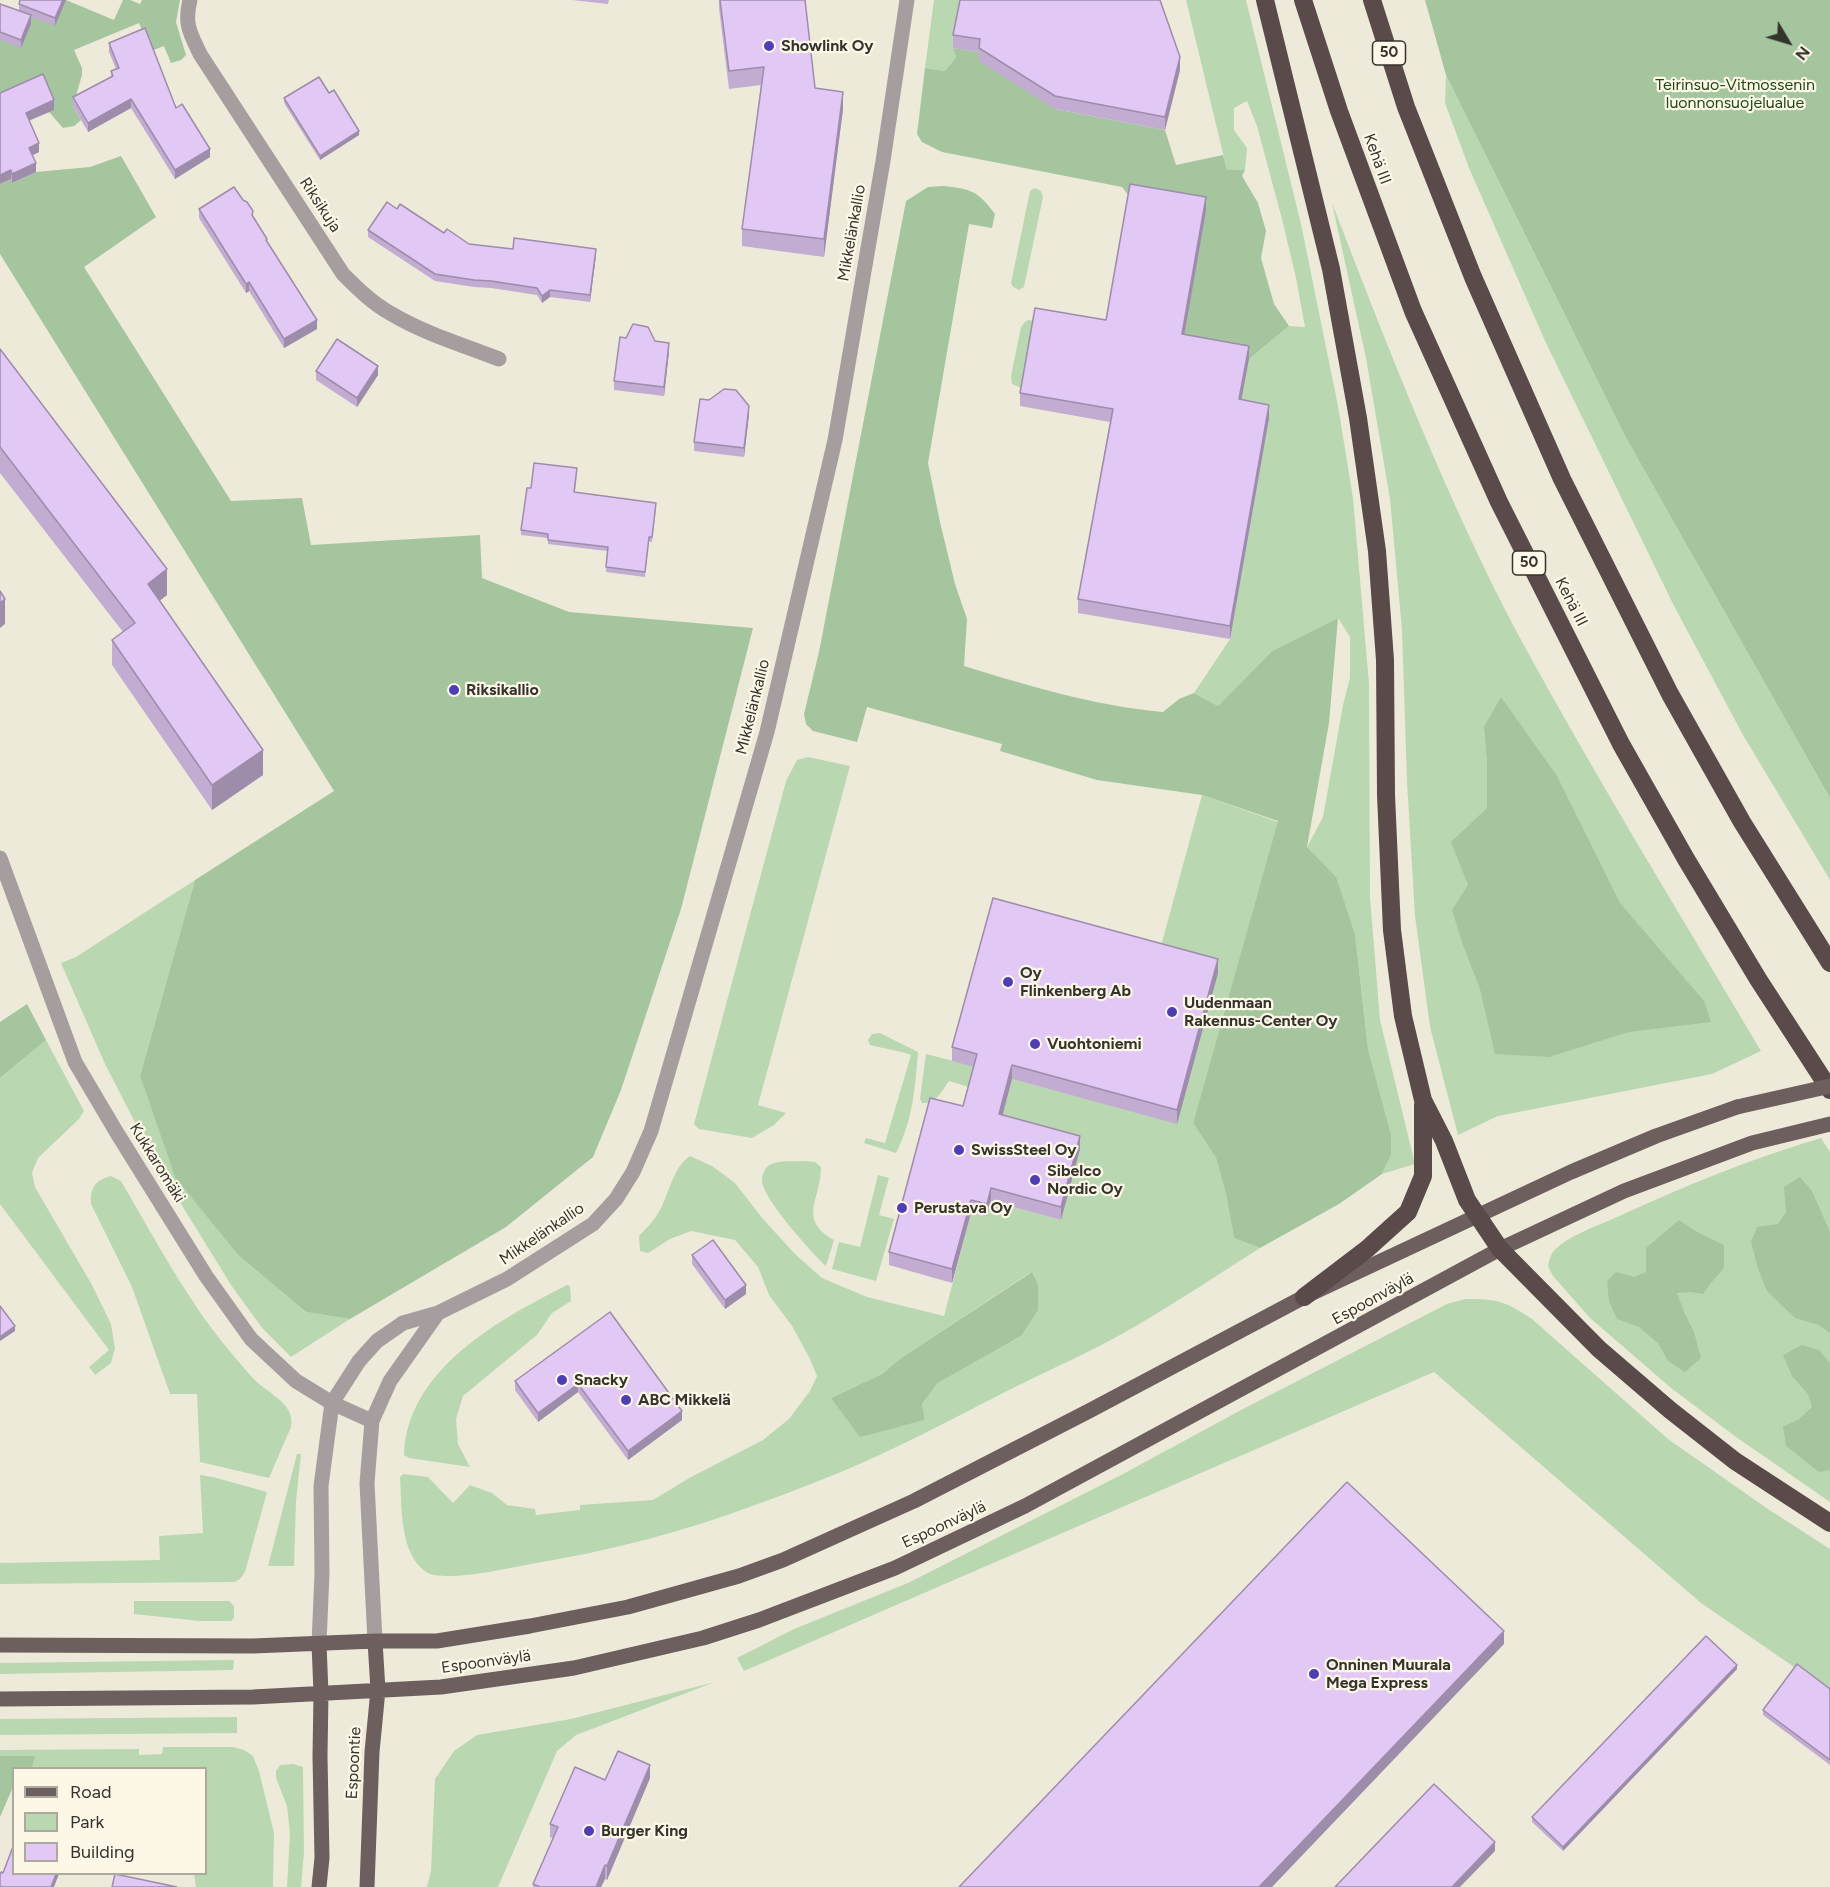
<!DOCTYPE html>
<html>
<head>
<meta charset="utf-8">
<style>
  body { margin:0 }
  #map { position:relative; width:1830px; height:1887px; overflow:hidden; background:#eeeada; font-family:Figtree,sans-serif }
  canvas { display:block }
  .legend { position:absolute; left:12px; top:1767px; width:195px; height:108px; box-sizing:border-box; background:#fcf7e7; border:2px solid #aca99d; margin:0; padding:8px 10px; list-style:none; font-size:18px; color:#35332d }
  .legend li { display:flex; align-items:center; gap:12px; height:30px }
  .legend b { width:30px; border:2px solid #aca99d }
  .north { position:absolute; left:1758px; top:12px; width:60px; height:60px; -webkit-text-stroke:4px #fcf7e7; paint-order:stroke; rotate:128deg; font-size:16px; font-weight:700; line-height:24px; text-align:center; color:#35332d }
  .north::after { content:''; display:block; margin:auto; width:21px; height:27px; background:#35332d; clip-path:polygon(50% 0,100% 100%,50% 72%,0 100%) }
</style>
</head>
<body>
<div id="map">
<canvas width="1830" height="1887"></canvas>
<ul class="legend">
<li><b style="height:8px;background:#6e5f5f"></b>Road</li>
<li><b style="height:16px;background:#b9d8b2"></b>Park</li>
<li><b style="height:16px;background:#e2c8f4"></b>Building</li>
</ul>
<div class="north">N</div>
</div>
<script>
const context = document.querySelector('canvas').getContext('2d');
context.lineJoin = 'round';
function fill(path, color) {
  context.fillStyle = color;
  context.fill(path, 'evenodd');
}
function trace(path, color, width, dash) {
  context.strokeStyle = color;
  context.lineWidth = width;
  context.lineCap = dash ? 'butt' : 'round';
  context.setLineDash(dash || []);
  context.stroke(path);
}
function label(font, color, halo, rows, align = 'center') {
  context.font = font + ' Figtree,sans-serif';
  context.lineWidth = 4.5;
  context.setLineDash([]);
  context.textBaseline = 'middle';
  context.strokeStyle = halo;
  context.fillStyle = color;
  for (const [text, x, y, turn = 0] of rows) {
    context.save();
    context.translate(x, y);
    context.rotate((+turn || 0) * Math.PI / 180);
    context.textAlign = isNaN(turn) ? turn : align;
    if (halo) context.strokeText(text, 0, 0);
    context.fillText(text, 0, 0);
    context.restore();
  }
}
const green = new Path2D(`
  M934,0H962L953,48L956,57L945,71L925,68Z
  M1186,0H1246L1301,224L1338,406L1353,498L1369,684L1370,897L1380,1020L1415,1164L1382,1174L1391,1155V1134L1368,1049L1355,934L1335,877L1307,847L1323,817L1343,705L1350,678V637L1338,618L1272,651L1218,706L1194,693L1230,639L1239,413L1249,359L1289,326L1305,327L1296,278L1283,223L1257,126L1247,101L1234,108V130L1247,148L1245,170H1227Z
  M1446,75L1625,436L1830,798V880L1743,735L1673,604L1546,343L1469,168L1445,103Z
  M1035,188L1041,191L1043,197L1024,287L1019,290L1013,287L1011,283L1030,191Z
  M1332,203C1389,350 1446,499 1520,638C1596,778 1680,914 1761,1051L1712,1074L1498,1116L1458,1135L1430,1027L1415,916L1407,782L1402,630L1390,499L1366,358Z
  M1028,320L1035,321L1023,389L1012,384L1011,376L1021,327L1024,323Z
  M808,757L850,766L758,1105L786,1113L774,1125L752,1138L699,1129L694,1124L786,781L797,760Z
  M1202,795L1278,822L1193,1123L1216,1158L1226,1194L1234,1238L1260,1248C1219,1274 1178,1301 1136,1326C1095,1350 1051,1369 1009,1390C952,1419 895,1450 836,1474C766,1502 694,1529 620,1546C589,1554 557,1559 526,1565C504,1569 444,1583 426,1572C399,1553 402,1506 400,1477L403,1474L428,1477L453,1503L470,1485L492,1493L507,1505L535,1509L536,1515L580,1510V1505L653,1500L691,1477L763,1440L789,1419L810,1391L817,1376L809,1357L792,1326L769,1295L758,1267L735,1240L691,1231L670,1239L648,1253L640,1251L639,1236C648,1227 657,1217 662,1206C670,1189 674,1167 690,1156L712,1166L735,1183L763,1219L796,1255L822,1278L867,1297L944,1316L971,1213L986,1217L991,1201L1061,1220L1079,1150L999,1128L1012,1079L1176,1123L1158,957ZM1031,1272L1021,1336L938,1383L922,1404L925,1420L893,1428L831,1398L882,1374L901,1358Z
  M195,880L140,1076L175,1176L238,1255L306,1312L350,1319L291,1357L263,1329L231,1285L157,1165L105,1064L61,963L76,957Z
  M880,1033L918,1052C915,1089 913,1119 896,1153L864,1143L866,1138L885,1143L911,1055C898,1050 884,1049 870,1045L868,1040L872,1034Z
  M46,1040L84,1111L79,1119L38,1158L32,1173L35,1187L92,1285L111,1324L115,1348L111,1363L95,1375L89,1367L109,1350L0,1204V1078Z
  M926,1054L977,1067L972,1088L949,1081C942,1091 936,1104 922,1103L920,1099Z
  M1821,1138L1830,1152V1502L1736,1437L1671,1388L1590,1318L1553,1276L1548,1266C1550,1258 1551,1252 1558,1247C1571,1235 1599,1225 1615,1218C1682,1187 1750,1159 1821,1138Z
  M806,1161L815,1162L821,1167C821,1200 797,1219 834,1240L826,1266C811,1252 765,1201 762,1182C762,1177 763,1172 766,1168C773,1159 795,1162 806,1161Z
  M878,1175L889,1178L879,1215L894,1219L876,1281L832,1269L839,1242L860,1247Z
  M111,1176L121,1181C144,1220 166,1261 192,1300C209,1327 230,1352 251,1376C265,1393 296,1402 291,1427L269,1478L200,1462L197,1394H170L132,1287L91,1204C90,1188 95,1180 111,1176Z
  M567,1285L570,1286L571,1301L552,1313L537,1335L463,1396L456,1419L458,1444L470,1467L409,1458L404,1455C407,1369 500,1319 567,1285Z
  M1465,1299C1498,1299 1505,1301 1532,1319L1668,1439L1765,1507L1830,1549V1693L1797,1669L1701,1603L1434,1372L744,1671L737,1658L794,1629L908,1583L1123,1474L1241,1410L1447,1304Z
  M297,1454H301L296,1501L294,1566H268Z
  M200,1475L213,1477L267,1492L245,1572L240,1579L235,1582L0,1584V1563L160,1560L159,1536L203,1533Z
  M134,1601H229L234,1606V1618L231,1621H200L134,1614Z
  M234,1660L233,1670L0,1674V1663Z
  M715,1682L576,1735L557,1751L498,1887H427L431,1871L435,1779L454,1751L477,1735L571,1719Z
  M237,1717V1733L0,1735V1719Z
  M163,1747H233L244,1750L253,1756L259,1771L274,1833L273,1887H196L194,1874H206V1768H32L34,1756H0V1750L139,1749V1755L162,1754Z
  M293,1764L303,1767L304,1852L301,1887H287L290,1833L287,1806L276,1778V1771L280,1765Z`);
const forest = new Path2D(`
  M66,0L114,20L123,0H130L140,4L142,0H180L176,22L186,55L181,60L171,63L164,46L151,51L139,23L74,50L82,68V75L73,106L81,120L74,126L63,128L49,112L54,109L0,102V40L17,18Z
  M1425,0H1830V798L1625,436L1446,75Z
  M953,48L980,52L1055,109L1165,130L1176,165L1223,155L1227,170H1245L1242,176L1258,203L1266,231L1261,258L1274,304L1289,326L1249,359L1182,348L1130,197L1122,187L942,152L922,142L917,134L925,68L945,71L956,57Z
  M121,156L156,217L84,267L231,501L302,498L311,545L480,535L482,578L569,612L753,628L681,909L621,1090L593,1157L506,1227L350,1319L306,1312L238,1255L175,1177L140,1076L195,880L334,791L0,254V184L11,179L13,183L36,172L90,167Z
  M943,186C971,189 977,190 995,214L992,228L969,224L928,463L940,522L955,584L967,619L964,666C1029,686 1095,706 1163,712L1179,699L1194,693L1218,706L1272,651L1338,618L1329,723L1307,847L1336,877L1355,934L1368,1049L1391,1134V1155L1382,1174L1339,1204L1260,1248L1234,1238L1226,1194L1216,1158L1193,1123L1278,821L1202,795L1097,780L1000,751L1002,744L867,707L857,742L813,731L806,724L804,714L819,652L906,201L928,187Z
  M1501,697L1557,776L1620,903L1704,1001L1711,1022L1629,1032L1549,1057L1495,1054L1480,989L1463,945L1452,910L1468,885L1451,842L1487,808V760L1484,727Z
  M27,1004L46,1040L0,1078V1022Z
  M1800,1177L1812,1191L1830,1232V1333L1819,1325L1795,1318L1767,1291L1758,1269L1751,1242L1757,1227L1778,1224L1786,1212L1784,1187Z
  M1679,1220L1697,1232L1724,1245V1268L1710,1284L1703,1294L1691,1292L1677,1293L1684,1312L1694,1332L1701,1358L1685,1372L1668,1361L1658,1343L1639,1327L1617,1319L1609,1301L1607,1281L1616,1272L1634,1277L1646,1272V1248Z
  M1032,1272L1038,1285V1310L1021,1336L938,1383L922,1404L925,1420L860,1437L831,1398L882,1374L901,1358Z
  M1802,1345L1819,1350L1830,1363V1470L1819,1472L1786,1446L1783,1427L1799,1419L1812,1407L1808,1394L1792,1376L1783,1355Z
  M0,1756H35L32,1768H14L13,1787L0,1817Z`);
const minor = new Path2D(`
  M190,0C184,24 190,33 200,54L343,274C357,288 372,303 390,313C423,333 463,345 499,359
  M0,858L75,1062L117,1133L206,1276L251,1339L296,1381L332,1403L372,1421
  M375,1641L367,1483L372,1421L390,1381L438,1313
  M319,1644L322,1573L321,1486L332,1403L359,1361L377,1341L403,1323L438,1313L507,1279L593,1224L616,1199L633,1172L651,1131L767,732L835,440L883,161L907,0`);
const major = new Path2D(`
  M0,1645L253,1646L375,1641H437L530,1626L628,1607L739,1576L783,1560L914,1501L1089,1411L1304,1297L1571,1172L1656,1136L1737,1107
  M0,1699L253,1697L441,1687L574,1668L703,1638L759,1620L895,1568L1025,1506L1500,1249L1624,1191L1752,1143L1830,1124
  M319,1887L322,1858L320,1756L321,1693L319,1644
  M367,1887L372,1752L378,1690L375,1641`);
const highway = new Path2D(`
  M1265,0L1331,269L1358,418L1377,551L1385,660L1386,795L1392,930L1403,1016L1423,1100L1444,1141L1467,1200L1500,1249L1599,1349L1670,1410L1735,1461L1830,1523
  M1303,0L1339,111L1413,311L1499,502L1621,744L1686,859L1758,979L1830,1090
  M1372,0L1406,107L1473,277L1562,479L1670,694L1742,822L1830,963
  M1304,1297L1367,1249L1408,1212L1423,1176V1105`);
const majorBridge = new Path2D(`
  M1737,1107L1830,1086`);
const wall = new Path2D(`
  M66,0L55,26L31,17V24L21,48L0,40V4L19,11V4Z
  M572,0H609L608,4Z
  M719,0H805L815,88L843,109L824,257L742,246V229L761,85L729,89L719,8Z
  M953,35L1180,70L1165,130L1055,109L979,61V52L953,48Z
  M109,43L176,108L210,157L175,179L131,108L88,132L73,106V97L111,77V71L116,69L109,52Z
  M0,93L54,110L29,120L39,152L33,155L36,172L12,183L11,179Z
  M329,93L359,135L320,160L284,103V98Z
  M199,209L253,216L317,329L284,348L249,291L246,293L199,218Z
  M397,209L444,233L469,244L513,249L596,255L590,302L550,297L542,303L537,295L491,288L474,287L435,281L368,237V230Z
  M1206,211L1184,335L1249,359L1241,400L1269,418L1230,639L1078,613V599L1110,422L1020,406V393L1106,320Z
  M655,341L669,352L664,396L614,390V381Z
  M0,349L167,595L159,601L263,775L212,810L112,665V640L123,632L0,473Z
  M316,371L378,375L357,407L316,380Z
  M709,400L749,415L744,457L694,451V442Z
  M577,472L575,492L656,508L652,542L649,541L645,577L606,572L607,551L548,544V538L521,535V530L531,488Z
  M1218,973L1177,1124L1012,1079L1003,1115L1080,1149L1061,1220L991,1201L987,1217L971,1213L952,1283L889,1265V1252L963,1106L974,1067L952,1061V1047Z
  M692,1255L746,1294L725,1309L692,1264Z
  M610,1312L682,1420L628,1460L578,1392L538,1422L515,1390V1381Z
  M1737,1669L1563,1851L1532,1822V1817Z
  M1830,1689V1765L1763,1715V1710Z
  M650,1778L607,1880L605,1879L601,1887H533V1884L553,1839L550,1837V1824L605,1780Z`);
const shadedWall = new Path2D(`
  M63,0H66L55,26V18Z
  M31,15V24L21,48V40Z
  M1180,57V70L1165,130V117Z
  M843,92V109L824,257V239Z
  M131,99V108L88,132V123Z
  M54,100V110L26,122V113Z
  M359,131V135L320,160V156Z
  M39,143V152L29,157V148Z
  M210,149V157L175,179V170Z
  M36,163V172L12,183V174Z
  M11,170V179L0,184V175Z
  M1206,197V211L1182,348V334Z
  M596,249V255L590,302V295Z
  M249,282V291L246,293V284Z
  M550,290V297L542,303V296Z
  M317,320V329L284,348V339Z
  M669,343V352L664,396V387Z
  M1249,346V359L1239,413V399Z
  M378,366V375L357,407V398Z
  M1269,405V418L1230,639V626Z
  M749,406V415L744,457V448Z
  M167,569V595L148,610V584Z
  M5,599V624L0,628V603Z
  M263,750V775L212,810V785Z
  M1218,959V973L1177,1124V1110Z
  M1012,1065V1079L999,1128V1114Z
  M1080,1136V1149L1061,1220V1207Z
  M991,1188V1201L987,1217V1204Z
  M971,1200V1213L952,1283V1269Z
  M746,1285V1294L725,1309V1300Z
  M15,1326V1331L0,1341V1337Z
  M578,1384V1392L538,1422V1413Z
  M682,1411V1420L628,1460V1451Z
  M1504,1631V1644L1272,1887H1259Z
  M1737,1665V1669L1563,1851V1847Z
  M650,1765V1778L607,1880V1866Z
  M1495,1842V1851L1460,1887H1452Z
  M605,1865V1879L601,1887H596Z
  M56,1874H59L54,1887H51Z`);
const building = new Path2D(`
  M20,0H63L55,18L19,4Z
  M720,0H805L815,88L843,92L824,239L742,229L764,67L729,71Z
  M960,0H1160L1180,57L1165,117L1055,96L979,48L980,39L953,35Z
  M0,4L31,15L21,40L0,32Z
  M145,28L176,108L182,104L210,149L175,170L131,99L88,123L73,97L113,76L111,71L119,68L109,43Z
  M43,74L54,100L26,113L39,143L29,148L36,163L12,174L11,170L0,175V93Z
  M319,77L329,93L334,90L359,131L320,156L284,98Z
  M1130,184L1206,197L1182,334L1249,346L1239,399L1269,405L1230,626L1078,599L1113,409L1020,393L1035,308L1106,320Z
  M234,187L243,200L247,202L253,211L252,215L267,239L266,240L317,320L284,339L249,282L246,284L199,209Z
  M387,202L397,209L400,204L444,233L447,229L469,244L513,249L514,238L596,249L590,295L550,290L542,296L537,288L491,281L474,280L435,274L368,230Z
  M633,324L648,327L655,341L669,343L664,387L614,381L620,337L626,338Z
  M337,339L378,366L357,398L316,371Z
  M0,349L167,569L148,584L263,750L212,785L112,640L135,623L0,447Z
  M724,389L736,390L749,406L744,448L694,442L700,399L709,400Z
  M534,463L577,468L574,492L656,503L652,537H649L645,572L606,567L608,547L548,540V534L521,530L527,488H531Z
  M0,591L5,599L0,603Z
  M993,898L1218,959L1177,1110L1012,1065L999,1114L1080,1136L1061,1207L991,1188L987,1204L971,1200L952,1269L889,1252L930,1098L963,1106L977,1054L952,1047Z
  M713,1240L746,1285L725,1300L692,1255Z
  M0,1306L15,1326L0,1337Z
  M610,1312L682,1411L628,1451L578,1384L538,1413L515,1381Z
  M1347,1482L1504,1631L1259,1887H959Z
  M1706,1636L1737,1665L1563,1847L1532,1817Z
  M1797,1664L1830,1689V1760L1763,1710Z
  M618,1751L650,1765L607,1866L605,1865L596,1887H540L533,1884L558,1827L550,1824L575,1767L605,1780Z
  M1434,1784L1495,1842L1452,1887H1335Z
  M14,1844V1874H56L51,1887H0V1875L1,1872L3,1873Z
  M115,1874L177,1887H112Z`);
const markers = [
  [769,46,6,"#4f3db4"],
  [454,690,6,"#4f3db4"],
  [1008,982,6,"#4f3db4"],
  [1172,1012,6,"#4f3db4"],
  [1035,1044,6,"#4f3db4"],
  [959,1150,6,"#4f3db4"],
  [1035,1180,6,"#4f3db4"],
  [902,1208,6,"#4f3db4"],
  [562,1380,6,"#4f3db4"],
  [626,1400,6,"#4f3db4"],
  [1314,1674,6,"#4f3db4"],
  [589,1831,6,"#4f3db4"]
];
const shields = [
  [1389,53,33],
  [1529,563,33]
];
const shieldNames = [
  ["50",1389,53],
  ["50",1529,563]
];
const poiNames = [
  ["Showlink Oy",781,46],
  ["Riksikallio",466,690],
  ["Oy",1020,973],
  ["Flinkenberg Ab",1020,991],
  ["Uudenmaan",1184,1003],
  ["Rakennus-Center Oy",1184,1021],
  ["Vuohtoniemi",1047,1044],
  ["SwissSteel Oy",971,1150],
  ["Sibelco",1047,1171],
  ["Nordic Oy",1047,1189],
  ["Perustava Oy",914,1208],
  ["Snacky",574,1380],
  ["ABC Mikkelä",638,1400],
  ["Onninen Muurala",1326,1665],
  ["Mega Express",1326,1683],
  ["Burger King",601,1831]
];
const parkNames = [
  ["Teirinsuo-Vitmossenin",1735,85],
  ["luonnonsuojelualue",1735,103]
];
const streetNames = [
  ["Kehä III",1377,159,70],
  ["Riksikuja",320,205,57],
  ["Mikkelänkallio",852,233,-80],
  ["Kehä III",1571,602,63],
  ["Mikkelänkallio",753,707,-76],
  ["Kukkaromäki",157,1163,58],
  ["Mikkelänkallio",542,1234,-34],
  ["Espoonväylä",1373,1299,-29],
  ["Espoonväylä",944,1525,-25],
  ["Espoonväylä",486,1662,-8],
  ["Espoontie",354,1763,-87]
];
fill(green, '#b9d8b2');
fill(forest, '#a4c59d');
trace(minor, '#a69e9e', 15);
trace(major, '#6e5f5f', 15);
trace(highway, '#5a4a4a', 18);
trace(majorBridge, '#6e5f5f', 15);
fill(wall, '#c2acd2');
fill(shadedWall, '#9e8cab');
fill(building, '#e2c8f4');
trace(building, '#9e8cab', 1.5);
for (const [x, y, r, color] of markers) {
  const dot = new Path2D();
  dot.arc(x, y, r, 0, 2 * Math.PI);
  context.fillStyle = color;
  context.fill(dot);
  trace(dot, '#fcf7e7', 2);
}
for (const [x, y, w] of shields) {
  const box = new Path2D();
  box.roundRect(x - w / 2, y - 12, w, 24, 4.5);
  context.fillStyle = '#fcf7e7';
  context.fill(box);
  trace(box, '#35332d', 1.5);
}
label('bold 15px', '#35332d', null, shieldNames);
label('bold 16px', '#35332d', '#fcf7e7', poiNames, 'left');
label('16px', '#1d4914', '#fcf7e7', parkNames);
label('16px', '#35332d', '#fcf7e7', streetNames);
</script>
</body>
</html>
